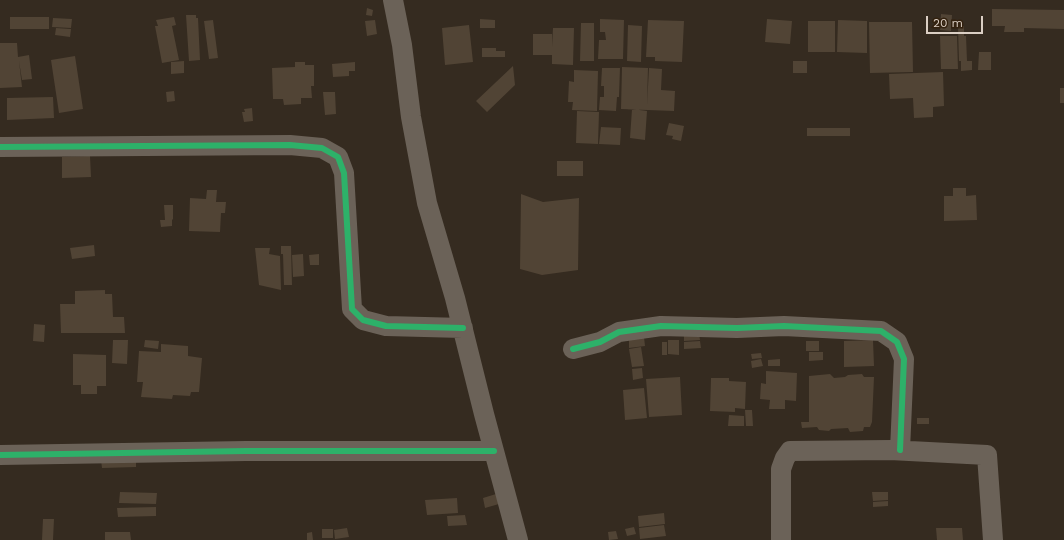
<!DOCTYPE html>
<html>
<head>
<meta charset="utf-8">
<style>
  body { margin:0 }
  #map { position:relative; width:1064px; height:540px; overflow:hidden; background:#352b20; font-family:"Work Sans",sans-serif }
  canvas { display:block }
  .scale { position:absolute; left:926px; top:16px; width:57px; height:18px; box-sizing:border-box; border:2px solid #dbcfc4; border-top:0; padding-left:5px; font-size:12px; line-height:14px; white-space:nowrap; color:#dbcfc4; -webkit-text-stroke:3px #33210e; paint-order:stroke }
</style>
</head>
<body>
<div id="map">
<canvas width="1064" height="540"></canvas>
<div class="scale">20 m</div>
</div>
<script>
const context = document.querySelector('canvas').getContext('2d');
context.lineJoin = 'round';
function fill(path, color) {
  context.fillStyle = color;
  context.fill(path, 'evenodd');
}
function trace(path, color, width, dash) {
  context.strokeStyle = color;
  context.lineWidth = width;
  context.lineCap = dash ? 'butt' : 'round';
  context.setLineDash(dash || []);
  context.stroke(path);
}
const building = new Path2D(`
  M367,8L373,10L372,16L366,15Z
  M992,9L1064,10V29L1024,28V32H1004L1005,26H992Z
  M941,14L952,15L951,31L940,30Z
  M186,15H196V18H198L200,60L189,61Z
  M10,17H49V29H10Z
  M174,17L176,25L172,26L179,60L162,63L155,26H158L156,20Z
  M53,18L72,19L71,28L52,27Z
  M480,19L495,20V28H480Z
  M600,19L624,20L623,59H598L599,40H606L605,32H600Z
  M767,19L792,21L790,44L765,42Z
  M213,20L218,58L209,59L204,21Z
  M375,20L377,34L367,36L365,21Z
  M648,20L684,21L682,62L655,61V57H646Z
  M838,20L867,21V53L837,52Z
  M808,21H835V52H808Z
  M869,22H912L913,72L870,73Z
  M581,23H594V61H580Z
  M469,25L473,62L445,65L442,28Z
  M628,25L642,26L641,62L627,61Z
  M964,26V36H966L967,61H959L958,27Z
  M56,28L71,29L70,37L55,35Z
  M553,28H574L573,65L552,64V55H533V34H552V47Z
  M940,36H957L958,69H941Z
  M0,43H17L18,57L29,55L32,79L22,80L19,61L22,87L0,88Z
  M482,48H496V51H505V57H482Z
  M979,52H991V70H978Z
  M75,56L83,109L59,113L51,60Z
  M184,61V73L171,74V62Z
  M793,61H807V73H793Z
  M961,61H972V70L961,71Z
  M295,62H305V65H314V86H311L312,98H301V104L284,105L283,99H273L272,68L295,67Z
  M355,62V71H349V76L333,77L332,64Z
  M513,66L515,85L487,112L476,101Z
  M622,67L648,68L647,105L649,68L662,69L661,90L675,91L674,111L621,109Z
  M602,68H620L619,97H617L616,111L599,110L600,97H604V86H601Z
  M574,70L598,71L597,111L572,110L573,102H568L569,81L574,82Z
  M943,72L944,106L933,107V117L914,118L913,98L890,99L889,74Z
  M1060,88H1064V103H1060Z
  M174,91L175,101L167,102L166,92Z
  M323,92H335L336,114L325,115Z
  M53,97L54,118L7,120V98Z
  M252,108L253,121L244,122L242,112H245L244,109Z
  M632,109L647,111L645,140L630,138Z
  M577,111L599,112L598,144L576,143Z
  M669,123L684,126L681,141L672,139L673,136L666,135Z
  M601,127L621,128L620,145L599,144Z
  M807,128H850V136H807Z
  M90,156L91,177L62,178V157Z
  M557,161H583V176H557Z
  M953,188H966V196L976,195L977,220L944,221V196H953Z
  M207,190H217L216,202H226L225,213H221L220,232L189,231L190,198L206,199Z
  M521,194L543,202L579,198L578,270L542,275L520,269Z
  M164,205H173V219L172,220V226L161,227L160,220H165Z
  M94,245L95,256L72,259L70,248Z
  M281,246H291L292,285H284L283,254H281Z
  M255,248H270L269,254L280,256L281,290L259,285Z
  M303,254L304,276L293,277L292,255Z
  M319,254V265H310L309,255Z
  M105,290V294H112L113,317H124L125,333H61L60,304H75V291Z
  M34,324L45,325L44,342L33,341Z
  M699,333L700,340L684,341V334Z
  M644,337L645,346L629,348V339Z
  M113,340H128L127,364L112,363Z
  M145,340L159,341L158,349L144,347Z
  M668,340H679V355L668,354Z
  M873,340L874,366L844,367V341Z
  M700,341L701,348L684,349V342Z
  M806,341H819V351H806Z
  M662,342H667V355H662Z
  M161,344L188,346V356L202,358L199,392H191L190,396L173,395L172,399L141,397L143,382H137L139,351L161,352Z
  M641,347L644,366L632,367L629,349Z
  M809,352H823V360L809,361Z
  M761,353L762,358L752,359L751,354Z
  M73,354L106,355V386H97V394H81V385H73Z
  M761,359L763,366L752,368L751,361Z
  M780,359V366H768V360Z
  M642,368L643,378L633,380L632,369Z
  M766,371L797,373L796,401L785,400V409H769L770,400L760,399L761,383L766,384Z
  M830,374L834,378L845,377L848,375L862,374L864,377H874L872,422L870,427H864L863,431L850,432L848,428L831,429L829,431L819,430L817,427L802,428L801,422H809V376Z
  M680,377L682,415L649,417L646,379Z
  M711,378H729V381L746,382L745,409L735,408V412L710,411Z
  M644,388L647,418L625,420L623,390Z
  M745,410H752L753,426H746Z
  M729,415L744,416V426H728Z
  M917,418H929V424H917Z
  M136,458V467L102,468L101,460Z
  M120,492L157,493L156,504L119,503Z
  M872,492H888V500L873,501Z
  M496,494L499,504L485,508L483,498Z
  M457,498L458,513L427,515L425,500Z
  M888,501V506L873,507V502Z
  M156,507V516L118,517L117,508Z
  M664,513L665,524L639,527L638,516Z
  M465,515L467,525L448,526L447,516Z
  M43,519H54L53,540H42Z
  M664,525L666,536L640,539L639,528Z
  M634,527L636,534L627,536L625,529Z
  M347,528L349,537L335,539L334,530Z
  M936,528H962L963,540H937Z
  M322,529H333V538H322Z
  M616,531L618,539L609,540L608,532Z
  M105,532H130L131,540H105Z
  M312,532L313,540H307V533Z`);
const minor = new Path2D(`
  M393,0L402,45L411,117L427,203L455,298L484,414L518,540
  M0,147L290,145L322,148L338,157L344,173L352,309L363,320L386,326L463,328
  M573,349L600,342L619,332L661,326L737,328L784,326L881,331L897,342L904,359L900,450
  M0,455L246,451H494
  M781,540V469L785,458L790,451L890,450L987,455L993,540`);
const cycleway = new Path2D(`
  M0,147L290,145L322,148L338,157L344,173L352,309L363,320L386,326L463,328
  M573,349L600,342L619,332L661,326L737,328L784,326L881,331L897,342L904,359L900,450
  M0,455L246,451H494`);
fill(building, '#514435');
trace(minor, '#6b6258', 20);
trace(cycleway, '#2db169', 6);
</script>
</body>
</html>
